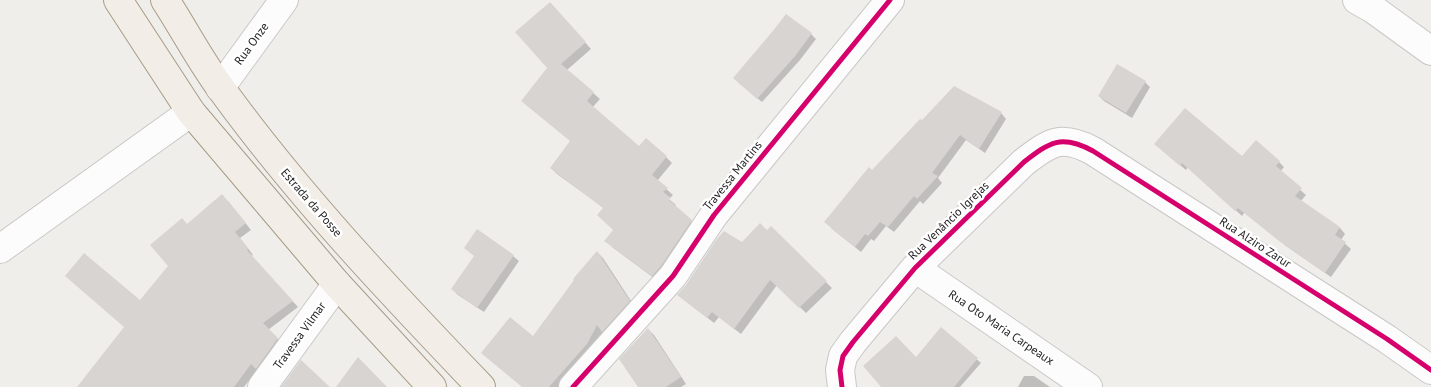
<!DOCTYPE html>
<html>
<head>
<meta charset="utf-8">
<style>
  body { margin:0 }
  canvas { display:block; background:#f0eeeb }
</style>
</head>
<body>
<canvas width="1431" height="387"></canvas>
<script>
const context = document.querySelector('canvas').getContext('2d');
context.lineJoin = 'round';
function fill(path, color) {
  context.fillStyle = color;
  context.fill(path, 'evenodd');
}
function trace(path, color, width, dash) {
  context.strokeStyle = color;
  context.lineWidth = width;
  context.lineCap = dash ? 'butt' : 'round';
  context.setLineDash(dash || []);
  context.stroke(path);
}
function label(font, color, halo, rows, align = 'center') {
  context.font = font + ' "PT Sans",sans-serif';
  context.lineWidth = 5;
  context.setLineDash([]);
  context.textBaseline = 'middle';
  context.strokeStyle = halo;
  context.fillStyle = color;
  for (const [text, x, y, turn = 0] of rows) {
    context.save();
    context.translate(x, y);
    context.rotate((+turn || 0) * Math.PI / 180);
    context.textAlign = isNaN(turn) ? turn : align;
    if (halo) context.strokeText(text, 0, 0);
    context.fillText(text, 0, 0);
    context.restore();
  }
}
const shadow = new Path2D(`
  M556,10L591,49L567,70L600,99L592,108L639,147L666,157L672,163L657,181L673,195L668,200H670L676,205L675,206L697,227L658,281L612,247L615,230L604,208L557,174L551,168L571,142L549,68Z
  M811,34L816,39L800,60L762,102L739,83Z
  M1118,66L1145,82L1150,87L1132,118L1104,101L1099,96Z
  M1001,113L1006,119L985,153L966,140L938,178L942,183L923,204L920,201L894,232L886,226L874,241L871,239L861,252L831,228L872,172Z
  M1162,150L1279,162L1284,167L1280,172L1306,195L1300,202L1340,228L1345,234L1341,240L1351,249L1331,277L1286,246L1245,212L1242,216L1188,167L1186,170Z
  M228,201L251,230L240,238L253,255L251,256L298,307L268,330L283,344L262,373L258,369L244,387H79L125,327L140,302L170,266L187,225Z
  M771,228L832,288L806,313L777,285L741,334L719,317L714,323L679,295L742,243L768,232Z
  M597,252L603,258L635,307L608,337L603,331L593,351L561,387H523L534,337Z
  M513,256L519,261L484,312L458,295L452,289L475,257Z
  M648,329L654,335L686,384L681,387H640Z
  M942,329L981,363L960,387H884L916,359Z
  M1024,376H1034L1050,387H1018Z`);
const building = new Path2D(`
  M550,2L586,42L561,64L594,92L587,101L639,146L646,138L667,156L652,175L668,188L663,192L671,198L669,200L692,220L661,266L652,276L604,241L613,230L597,215L603,208L550,168L570,141L521,101L547,68L515,32Z
  M786,14L812,33L796,55L757,99L733,78L772,32Z
  M1117,64L1146,81L1126,113L1098,96Z
  M954,86L1002,112L979,149L960,135L932,173L938,176L917,199L914,196L888,227L880,222L868,236L865,234L855,247L824,222L869,167L872,170L920,119L922,120Z
  M1185,108L1242,156L1256,140L1280,161L1276,166L1302,188L1295,196L1340,227L1335,235L1346,242L1325,273L1279,241L1238,208L1235,211L1182,163L1180,166L1154,144Z
  M222,194L246,223L235,232L248,248L247,250L293,301L263,323L278,338L256,369L251,364L234,387H77L124,327L65,276L84,253L140,300L168,266L150,245L182,218L187,224Z
  M760,223L767,230L771,226L827,281L799,308L770,280L734,329L712,312L707,318L677,295L686,285L716,240L724,231L742,242Z
  M477,229L514,255L477,308L451,289L474,256L464,248Z
  M597,251L630,301L602,332L597,325L587,344L549,387H522L481,353L510,317L533,336L574,280L573,279Z
  M941,327L978,358L954,387H881L863,366L896,336L916,357Z
  M648,328L681,377L666,387H638L619,359Z
  M358,357L387,387H336Z
  M301,360L330,387H281Z`);
const street = new Path2D(`
  M1357,0L1373,9L1431,51
  M220,88L284,0
  M0,249L191,112
  M915,268L1088,387
  M262,387L337,284
  M573,387L673,276L714,215L890,0
  M842,387L840,370L843,356L853,342L915,268L1024,162C1050,142 1061,134 1093,151L1387,339L1431,370`);
const primary = new Path2D(`
  M118,0L191,112L337,284L432,387
  M165,0C184,29 201,62 222,90C299,196 390,292 481,387`);
const cycleway = new Path2D(`
  M573,387L673,276L714,215L890,0
  M842,387L840,370L843,356L853,342L915,268L1024,162C1050,142 1061,134 1093,151L1387,339L1431,370`);
const streetNames = [
  ["Rua Onze",252,44,-54],
  ["Travessa Martins",733,176,-51],
  ["Estrada da Posse",311,203,49],
  ["Rua Venâncio Igrejas",949,221,-44],
  ["Rua Alziro Zarur",1255,243,33],
  ["Rua Oto Maria Carpeaux",1001,328,34],
  ["Travessa Vilmar",300,336,-54]
];
fill(shadow, '#0003');
fill(building, '#d7d4d2');
trace(street, '#c9c8c7', 30);
trace(primary, '#a79c86', 30);
trace(street, '#fdfcfc', 28);
trace(primary, '#f3ede7', 28);
trace(cycleway, '#d6006c', 5);
label('12px', '#222', '#fff', streetNames);
</script>
</body>
</html>
